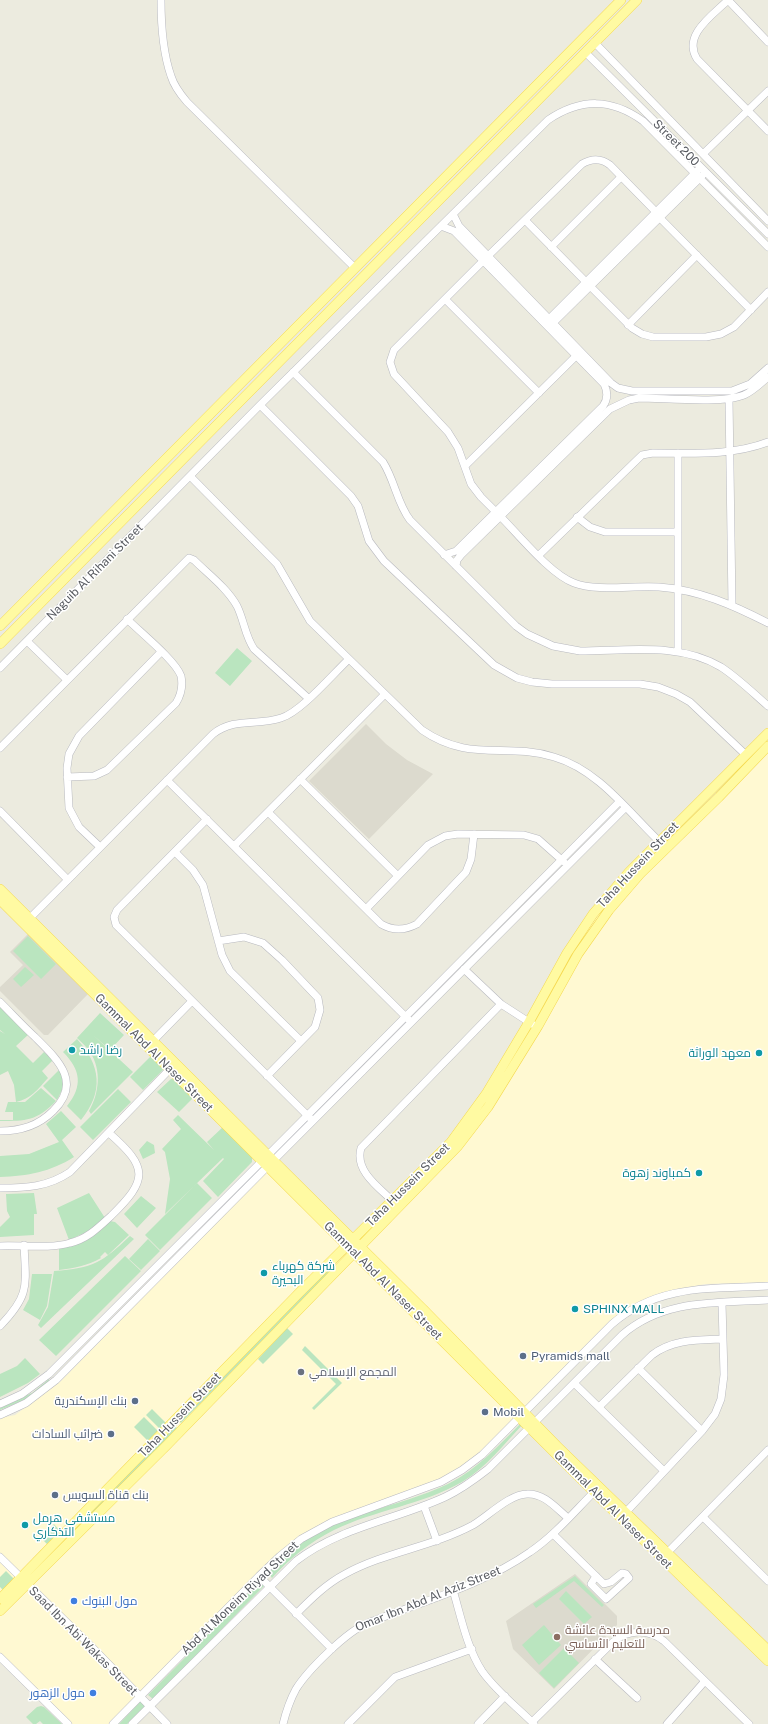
<!DOCTYPE html>
<html>
<head>
<meta charset="utf-8">
<style>
  body { margin:0 }
  canvas { display:block; background:#ecebdf }
</style>
</head>
<body>
<canvas width="768" height="1724"></canvas>
<script>
const context = document.querySelector('canvas').getContext('2d');
context.lineJoin = 'round';
function fill(path, color) {
  context.fillStyle = color;
  context.fill(path, 'evenodd');
}
function trace(path, color, width, dash) {
  context.strokeStyle = color;
  context.lineWidth = width;
  context.lineCap = dash ? 'butt' : 'round';
  context.setLineDash(dash || []);
  context.stroke(path);
}
function label(font, color, halo, rows, align = 'center') {
  context.font = font + ' "Public Sans",Cairo,sans-serif';
  context.lineWidth = 3;
  context.setLineDash([]);
  context.textBaseline = 'middle';
  context.strokeStyle = halo;
  context.fillStyle = color;
  for (const [text, x, y, turn = 0] of rows) {
    context.save();
    context.translate(x, y);
    context.rotate((+turn || 0) * Math.PI / 180);
    context.textAlign = isNaN(turn) ? turn : align;
    if (halo) context.strokeText(text, 0, 0);
    context.fillText(text, 0, 0);
    context.restore();
  }
}
const commercial = new Path2D(`
  M768,744V1282L705,1284L670,1291L655,1297L615,1321L501,1435L454,1474L342,1520L295,1544L114,1724H71L0,1654V1603L461,1137L478,1114L514,1060L583,936L617,890Z
  M270,1168L349,1246L0,1597V1418L15,1415L61,1381Z`);
const education = new Path2D(`
  M366,724L386,744L407,760L433,774L369,839L309,781Z
  M28,934L88,994L48,1035H44L0,991V987L23,965L10,952Z
  M575,1574L617,1616V1625L554,1689L513,1649L506,1621Z`);
const green = new Path2D(`
  M237,648L252,661L230,686L215,673Z
  M28,936L56,964L41,979L13,951Z
  M25,967L34,975L21,987L13,979Z
  M0,1005L29,1034L16,1046L33,1063L44,1052L53,1060L42,1071L48,1078C38,1089 31,1099 16,1102L14,1085L8,1071L0,1075V1031L5,1034L0,1030Z
  M100,1013L124,1035L110,1050L93,1035L133,1072L91,1114L89,1111C99,1094 102,1070 90,1052C87,1047 82,1043 77,1038Z
  M77,1039C101,1065 104,1092 81,1120L67,1106C83,1086 81,1070 63,1052Z
  M152,1055L165,1068L143,1090L130,1077Z
  M60,1069L64,1086L57,1100L43,1086Z
  M171,1079H176L194,1097L179,1112L157,1092Z
  M41,1088L56,1101C37,1121 26,1121 0,1121V1120H13V1112H5L8,1102H25Z
  M118,1089L131,1102L93,1140L80,1127Z
  M61,1111L76,1127L62,1140L74,1157C50,1172 28,1176 0,1177V1156L29,1154L59,1142L46,1124Z
  M178,1115L214,1150L207,1142L223,1127L252,1156V1162L218,1197L203,1181L224,1159L223,1158L165,1214L170,1179L165,1152L162,1149L181,1129L173,1120Z
  M147,1141L154,1145L155,1153L143,1159L139,1150Z
  M197,1183L212,1198L160,1250L145,1235Z
  M34,1193L37,1214H34V1235L0,1237V1227L10,1217L7,1211L6,1194Z
  M89,1193L105,1218L95,1228L69,1240L57,1208Z
  M141,1196L156,1208L137,1228L124,1214Z
  M110,1221L115,1222L129,1235L108,1255L105,1252L100,1257L101,1258C87,1266 74,1268 59,1270V1247C81,1245 94,1236 110,1221Z
  M130,1236L134,1239L41,1328L38,1325L48,1307L54,1271C94,1268 101,1263 130,1236Z
  M148,1239L160,1251L141,1270L129,1259Z
  M125,1256L141,1271L56,1356L39,1340Z
  M333,1265L327,1275L181,1423L179,1421Z
  M32,1274H52L47,1306L40,1320L23,1310L29,1299Z
  M287,1328L293,1334L263,1364L258,1359Z
  M305,1346L342,1383L314,1410L312,1408L336,1384L302,1350Z
  M25,1358L40,1374L28,1383L0,1397V1374L17,1366Z
  M49,1379V1381L29,1398L0,1410V1406L32,1393Z
  M152,1409L166,1423L160,1429L146,1415Z
  M144,1417L158,1431L148,1441L134,1427Z
  M522,1422L523,1424C504,1444 486,1468 462,1482C422,1505 375,1510 334,1530C310,1542 290,1558 272,1578L268,1573C277,1565 285,1555 294,1548C338,1513 398,1508 448,1484C478,1469 499,1445 522,1422Z
  M175,1426L177,1428L30,1580L28,1577Z
  M54,1524L60,1531L47,1544L41,1538Z
  M6,1571L14,1579L3,1590L0,1587V1577Z
  M575,1576L604,1605L602,1607L574,1581L536,1608L533,1604Z
  M260,1582L264,1586L153,1699L148,1695Z
  M566,1591L592,1617L584,1624L559,1599Z
  M544,1625L561,1645L539,1665L522,1645Z
  M564,1648L579,1663L554,1688L539,1673Z
  M141,1701L146,1706L127,1724H119Z
  M41,1706L44,1707L62,1724H43L40,1721L36,1724H33L26,1717L37,1707Z`);
const minor = new Path2D(`
  M161,0C161,25 163,53 171,76C174,86 181,95 187,102L355,268
  M728,0C713,15 682,35 697,59L768,131
  M728,0L768,42
  M594,42L768,221
  M585,52L768,234
  M703,154L768,91
  M453,214L459,226L611,383L618,388L632,391H732L750,384L768,368
  M660,218L751,310
  M525,220L586,282
  M441,226L454,231L604,384C608,392 608,399 603,406L456,551L444,555
  M551,247L621,177
  M488,256L582,164C592,158 601,158 610,165L656,212
  M483,261L394,350L390,362L394,374L448,432L458,448L471,484L481,497L496,512
  M591,287L632,328L642,334L653,337H706L721,334L734,327L768,292
  M445,299L539,393
  M549,319L698,170
  M553,323L702,176
  M628,325L697,255
  M293,372L383,462C395,481 397,503 410,520L516,626L527,634L553,646L580,651C626,651 679,642 721,667C738,678 753,693 768,706
  M729,399L732,605
  M260,405L351,496L358,506L369,541L384,561L494,665L517,678L532,682L552,684H640L658,687L676,694L690,702L746,755
  M465,466L576,356
  M190,476L277,564L310,621L422,730C470,763 505,742 554,757C599,770 629,813 662,844
  M500,516C519,535 550,574 574,583C598,592 633,585 659,587C699,590 733,605 768,623
  M577,517L590,527L605,532H678
  M539,555L642,455L653,453C692,453 731,456 768,442
  M456,566L457,560L461,555L610,409L629,400L639,398C665,398 722,404 744,395C753,391 761,383 768,377
  M27,641L67,680
  M678,652V453
  M0,668L260,405L548,120C581,98 611,98 643,121L768,247
  M0,748L189,558L194,560C208,574 227,588 237,606C244,620 245,636 254,649L308,698
  M67,777L94,776L107,770L176,703C181,695 183,686 181,676C176,661 140,632 127,619
  M300,779L398,876
  M167,780L408,1019
  M0,811L68,880
  M268,812L381,924C393,931 404,931 417,924L466,872L471,859L474,834
  M207,819L117,910L114,917L116,925L310,1118
  M234,846L385,694
  M100,847L79,827L69,808L67,768L69,754L79,736L161,652
  M175,852L193,870L203,885L222,955L230,971L301,1041
  M366,909L428,845L445,836L458,834L524,835L538,839L564,862
  M29,919L213,734C234,717 258,726 281,718C301,712 332,675 349,659
  M218,941L244,937L263,943L282,960L318,998L320,1010L315,1027L267,1076
  M464,969L501,1004L532,1024
  M0,1002C12,1014 23,1026 35,1037C57,1059 83,1082 53,1111C38,1126 21,1131 0,1131
  M153,1041L192,1001
  M267,1156L619,802
  M272,1162L625,808
  M0,1188C26,1188 48,1187 70,1172L170,1069
  M396,1204C381,1189 354,1172 361,1148L501,1004
  M0,1246C23,1245 49,1249 70,1243C87,1239 98,1228 111,1216C148,1180 149,1168 109,1133
  M0,1326C30,1295 26,1286 24,1245
  M638,1368L702,1431
  M574,1383L664,1471
  M0,1404L22,1394L49,1374L261,1162
  M599,1407L652,1355C673,1339 698,1340 723,1339
  M0,1415L26,1403L56,1380L267,1167
  M424,1506L437,1541
  M626,1512L702,1431L715,1414L721,1399L724,1375L722,1303
  M703,1517L768,1581
  M553,1534L604,1584L611,1582L622,1573L626,1574L629,1578L606,1599L591,1584L596,1576
  M668,1552L768,1450
  M0,1557L90,1645L167,1724
  M259,1576L332,1649
  M453,1590C461,1617 467,1648 482,1671C496,1691 517,1707 534,1724
  M296,1614C311,1599 326,1584 345,1574C385,1552 432,1547 473,1525C488,1516 510,1494 527,1494C544,1493 556,1508 568,1518
  M0,1657L68,1724
  M595,1659L637,1698
  M532,1722L613,1642C629,1629 648,1629 664,1641L749,1724
  M113,1724L259,1576L280,1556L301,1539L332,1522L441,1482L462,1470L482,1455L612,1324C658,1284 711,1289 768,1286
  M132,1724L296,1561C340,1527 395,1520 445,1497C460,1490 474,1480 488,1469L622,1335C663,1299 717,1303 768,1300
  M283,1724C286,1712 290,1700 296,1689C308,1670 347,1631 368,1623C421,1602 483,1585 530,1552C554,1536 574,1512 594,1492
  M348,1724L395,1677L472,1649
  M478,1724L505,1696
  M667,1724L705,1681`);
const major = new Path2D(`
  M0,626L621,0
  M0,644L637,0
  M0,889L425,1311L557,1446L768,1650
  M0,900L594,1492L768,1661
  M0,1599L299,1293L451,1142L486,1094L529,1022L567,953L593,914L629,872L768,733
  M0,1611L167,1445L458,1146L488,1107L538,1026L578,954L609,910L640,874L719,797L768,746`);
const markers = [
  [72,1050,4,"#0f9aa8"],
  [759,1053,4,"#0f9aa8"],
  [699,1173,4,"#0f9aa8"],
  [264,1273,4,"#0f9aa8"],
  [575,1309,4,"#0f9aa8"],
  [523,1356,4,"#5c6f8a"],
  [301,1372,4,"#6b7280"],
  [135,1401,4,"#5c6f8a"],
  [485,1412,4,"#5c6f8a"],
  [111,1434,4,"#5c6f8a"],
  [55,1495,4,"#5c6f8a"],
  [25,1525,4,"#0f9aa8"],
  [74,1601,4,"#3f7fe0"],
  [557,1637,4,"#8d6e63"],
  [93,1693,4,"#3f7fe0"]
];
const streetNames = [
  ["Street 200",676,143,45],
  ["Naguib Al Rihani Street",95,572,-45],
  ["Taha Hussein Street",638,865,-47],
  ["Gammal Abd Al Naser Street",154,1053,45],
  ["Taha Hussein Street",408,1185,-45],
  ["Gammal Abd Al Naser Street",383,1281,45],
  ["Taha Hussein Street",180,1415,-46],
  ["Gammal Abd Al Naser Street",613,1510,45],
  ["Abd Al Moneim Riyad Street",240,1598,-44],
  ["Omar Ibn Abd Al Aziz Street",428,1599,-22],
  ["Saad Ibn Abi Wakas Street",83,1641,45]
];
const cultureNames = [
  ["رضا راشد",80,1050],
  ["معهد الوراثة",751,1053,"right"],
  ["كمباوند زهوة",691,1173,"right"],
  ["شركة كهرباء",272,1266],
  ["البحيرة",272,1280],
  ["SPHINX MALL",583,1309],
  ["مستشفى هرمل",33,1518],
  ["التذكاري",33,1532]
];
const serviceNames = [
  ["Pyramids mall",531,1356],
  ["بنك الإسكندرية",127,1401,"right"],
  ["Mobil",493,1412],
  ["ضرائب السادات",103,1434,"right"],
  ["بنك قناة السويس",63,1495]
];
const worshipNames = [
  ["المجمع الإسلامي",309,1372]
];
const shopNames = [
  ["مول البنوك",82,1601],
  ["مول الزهور",85,1693,"right"]
];
const educationNames = [
  ["مدرسة السيدة عائشة",565,1630],
  ["للتعليم الأساسي",565,1644]
];
fill(commercial, '#fff9d2');
fill(education, '#dcdace');
fill(green, '#bae5bf');
trace(minor, '#b8b9bf', 8);
trace(major, '#f5d950', 10);
trace(minor, '#fff', 7);
trace(major, '#fffaa2', 9);
for (const [x, y, r, color] of markers) {
  const dot = new Path2D();
  dot.arc(x, y, r, 0, 2 * Math.PI);
  context.fillStyle = color;
  context.fill(dot);
  trace(dot, '#fff', 1.5);
}
label('12px', '#585b61', '#fff', streetNames);
label('12px', '#0d838f', '#fff', cultureNames, 'left');
label('12px', '#4e5e75', '#fff', serviceNames, 'left');
label('12px', '#5b616d', '#fff', worshipNames, 'left');
label('12px', '#366cbe', '#fff', shopNames, 'left');
label('12px', '#785e54', '#fff', educationNames, 'left');
</script>
</body>
</html>
